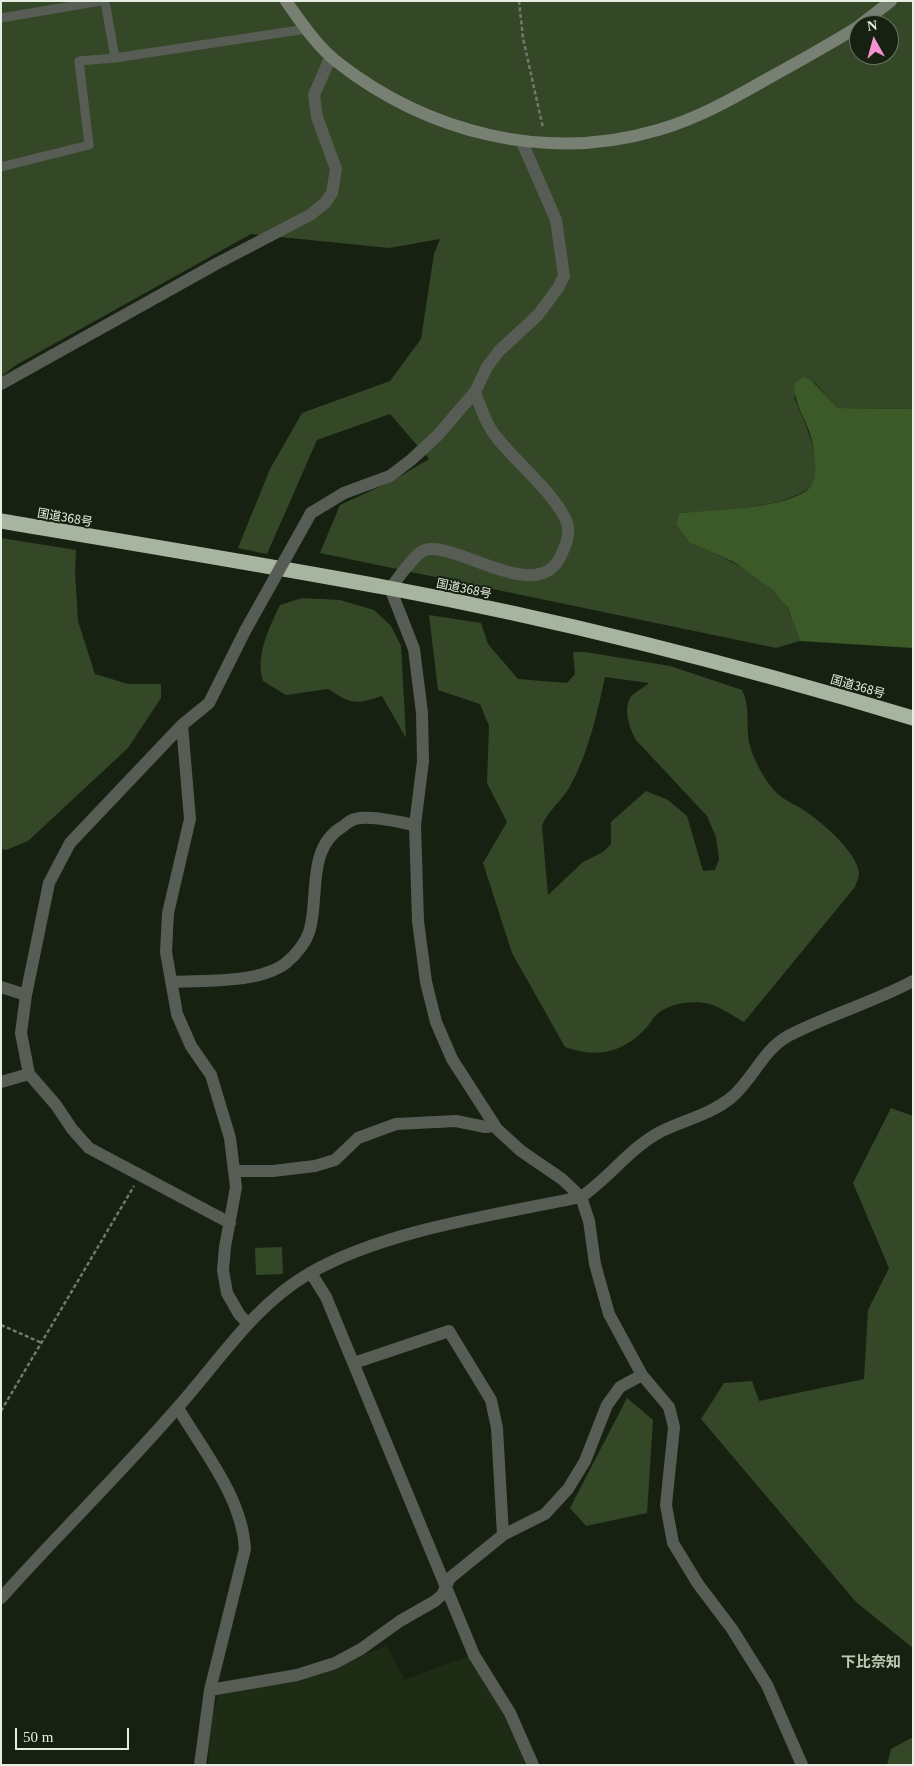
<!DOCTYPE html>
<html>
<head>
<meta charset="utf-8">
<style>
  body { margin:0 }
  #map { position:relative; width:914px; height:1766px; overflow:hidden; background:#172111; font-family:Georgia,serif }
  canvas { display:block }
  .frame { position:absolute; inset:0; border:2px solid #e6ede2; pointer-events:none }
  .north { position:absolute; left:849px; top:15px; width:50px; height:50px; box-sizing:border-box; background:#172111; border:1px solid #6a7365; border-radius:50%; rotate:353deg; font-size:14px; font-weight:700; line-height:20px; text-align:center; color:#e6ede2 }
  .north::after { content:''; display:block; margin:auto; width:18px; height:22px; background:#f790ce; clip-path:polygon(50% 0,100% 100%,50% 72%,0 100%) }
  .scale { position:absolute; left:15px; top:1728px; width:114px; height:22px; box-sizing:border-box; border:2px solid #e6ede2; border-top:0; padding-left:6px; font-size:15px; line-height:18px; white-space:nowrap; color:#e6ede2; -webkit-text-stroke:4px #172111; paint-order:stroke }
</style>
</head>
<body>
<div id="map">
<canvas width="914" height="1766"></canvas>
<div class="frame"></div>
<div class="north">N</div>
<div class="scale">50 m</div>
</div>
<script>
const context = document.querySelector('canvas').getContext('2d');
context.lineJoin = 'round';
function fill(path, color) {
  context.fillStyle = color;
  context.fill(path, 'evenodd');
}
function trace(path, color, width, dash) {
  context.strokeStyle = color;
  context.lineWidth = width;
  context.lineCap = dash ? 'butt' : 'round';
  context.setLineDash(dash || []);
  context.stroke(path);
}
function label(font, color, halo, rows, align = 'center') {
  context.font = font + ' Georgia,"Noto Sans JP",serif';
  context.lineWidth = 4;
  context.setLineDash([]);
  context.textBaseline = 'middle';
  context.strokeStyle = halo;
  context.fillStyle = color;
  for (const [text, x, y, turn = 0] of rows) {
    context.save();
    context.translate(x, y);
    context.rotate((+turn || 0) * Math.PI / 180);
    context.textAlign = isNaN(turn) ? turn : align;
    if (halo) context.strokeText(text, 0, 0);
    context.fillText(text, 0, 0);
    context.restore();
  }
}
const built = new Path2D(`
  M387,1646L404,1680L469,1656L491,1688L527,1765H208L210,1722L218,1695L321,1672Z`);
const green = new Path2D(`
  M1,1H913V409L838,408L813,381L794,397C804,422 819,449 815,477C810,509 706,511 680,513L690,543C722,557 771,576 788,609C793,619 796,631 800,641L776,648L320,553L340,505L392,481L429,459L390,414L317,440L267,554L238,548L270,469L302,413L390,381L421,339L434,254L440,239L389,248L251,234L16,365L1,377ZM859,25H889V55H859Z
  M1,538L76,550L75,572L78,621L95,674L128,684H161V698L128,748L28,841L6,850L1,849Z
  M302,598L340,600L374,610L391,626L401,646L406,738L382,696C354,705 352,704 328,689L286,695L263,681C255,656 269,628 280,605Z
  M429,615L481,623L488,644L518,679L567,683L575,674L573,652H585L670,666L742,690C751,708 745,727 750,746C754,762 767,784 779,795C787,802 799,806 808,813C824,824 857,853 859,873C859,878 856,883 855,887L744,1022C733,1016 721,1007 710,1004C692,1000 668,1003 655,1016C653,1018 652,1020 651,1022C628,1051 599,1060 565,1047L512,953L483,863L507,822L487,783L489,726L480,704L438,690ZM605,677L649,683C644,688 634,692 630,698C623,710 630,729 636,740L707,816L716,837L719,859L715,870L703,871L687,816L668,800L646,791L611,822V844L603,852L583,862L548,895L542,826C548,810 561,802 569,788C588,755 597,714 605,677Z
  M891,1108L913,1116V1648L856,1602L701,1419L724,1383L752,1381L759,1401L864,1379L868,1310L889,1268L853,1183Z
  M282,1247L283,1274L256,1275L255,1248Z
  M627,1398L653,1420L647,1513L586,1526L570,1508Z
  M913,1737V1765H887L891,1749Z`);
const water = new Path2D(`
  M803,377L812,381L838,408L913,409V648L800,641L788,608L773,590L734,562L690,543L676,524L680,513C710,510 791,509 810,487C818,478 815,458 813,446C810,424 794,407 794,384Z`);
const path = new Path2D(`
  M519,1L523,38L543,128
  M1,1325L42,1343
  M1,1411L134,1186`);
const lane = new Path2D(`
  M105,1L115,58
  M1,18L101,1
  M1,167L89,145L79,61L115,58L306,29`);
const street = new Path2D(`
  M1,384L216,264L310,215L325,203L332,193L336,169L317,117L314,95L331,56
  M475,392C481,408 486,425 498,439C514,460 564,502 568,527C569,537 566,544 562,553C541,609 456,540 425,550C415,553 398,579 390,588L414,649L422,713L423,761L415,825L418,921L426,982L436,1022L452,1059L497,1129L521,1151L562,1179L581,1197L589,1221L595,1264L609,1314L642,1375L669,1407L674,1427L666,1505L673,1543L698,1584L732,1629L767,1685L802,1765
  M311,513L344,493L390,476L411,460L437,436L475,392L487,367L499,351L538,315L558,288L564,276L556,220L522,142
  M182,725L190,819L168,913L166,952L177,1014L191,1046L211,1075L230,1138L236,1187L225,1247L223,1270L227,1293L239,1314L248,1324
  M171,982C205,980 258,984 286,963C296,955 307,941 310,929C319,895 307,848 342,827C345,825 350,820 355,819C371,815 398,822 415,825
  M1,987L26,995
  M1,1082L29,1074
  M235,1171H273L315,1166L335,1160L358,1138L396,1124L456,1121L485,1127L495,1126
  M230,1223L89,1148L72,1129L56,1105L29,1074L21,1033L26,995L49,883L70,843L182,725L209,703L245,631
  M311,1273L326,1297L474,1655L510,1713L533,1765
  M354,1363L449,1331L491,1400L497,1428L503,1535
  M178,1408C204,1452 242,1497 245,1549L210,1690L200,1765
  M1,1598C59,1533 121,1473 178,1407C220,1360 254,1305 310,1273C385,1230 495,1215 581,1197C609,1178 630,1148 660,1132C684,1120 710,1115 732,1097C753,1079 763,1050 788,1036C828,1015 872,1003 913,981
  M210,1690L297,1675L335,1663L361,1649L400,1621L435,1601L442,1595L450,1578L503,1535L545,1514L568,1489L585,1461L607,1405L620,1387L642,1375`);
const secondary = new Path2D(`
  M286,1C301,22 317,46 337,62C428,133 546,163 658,130C697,119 732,99 767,79C798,62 829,45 859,26
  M860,25L891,1`);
const highway = new Path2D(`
  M1,521C131,543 260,564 389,588C566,621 741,666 913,718`);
const streetBridge = new Path2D(`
  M245,631L311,513`);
const streetNames = [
  ["国道368号",65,517,10],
  ["国道368号",464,588,12],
  ["国道368号",858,686,16]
];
const quarterNames = [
  ["下比奈知",871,1661]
];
fill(built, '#1e2c15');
fill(green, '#344827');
fill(water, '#3c5928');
trace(path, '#70796b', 2.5, [4, 2.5]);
trace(lane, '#575d54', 9);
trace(street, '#575d54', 12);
trace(secondary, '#788073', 12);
trace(highway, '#a7b5a0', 15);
trace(streetBridge, '#575d54', 12);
label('12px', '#e6ede2', '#172111', streetNames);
label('bold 15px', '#beccb6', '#172111', quarterNames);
</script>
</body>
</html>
